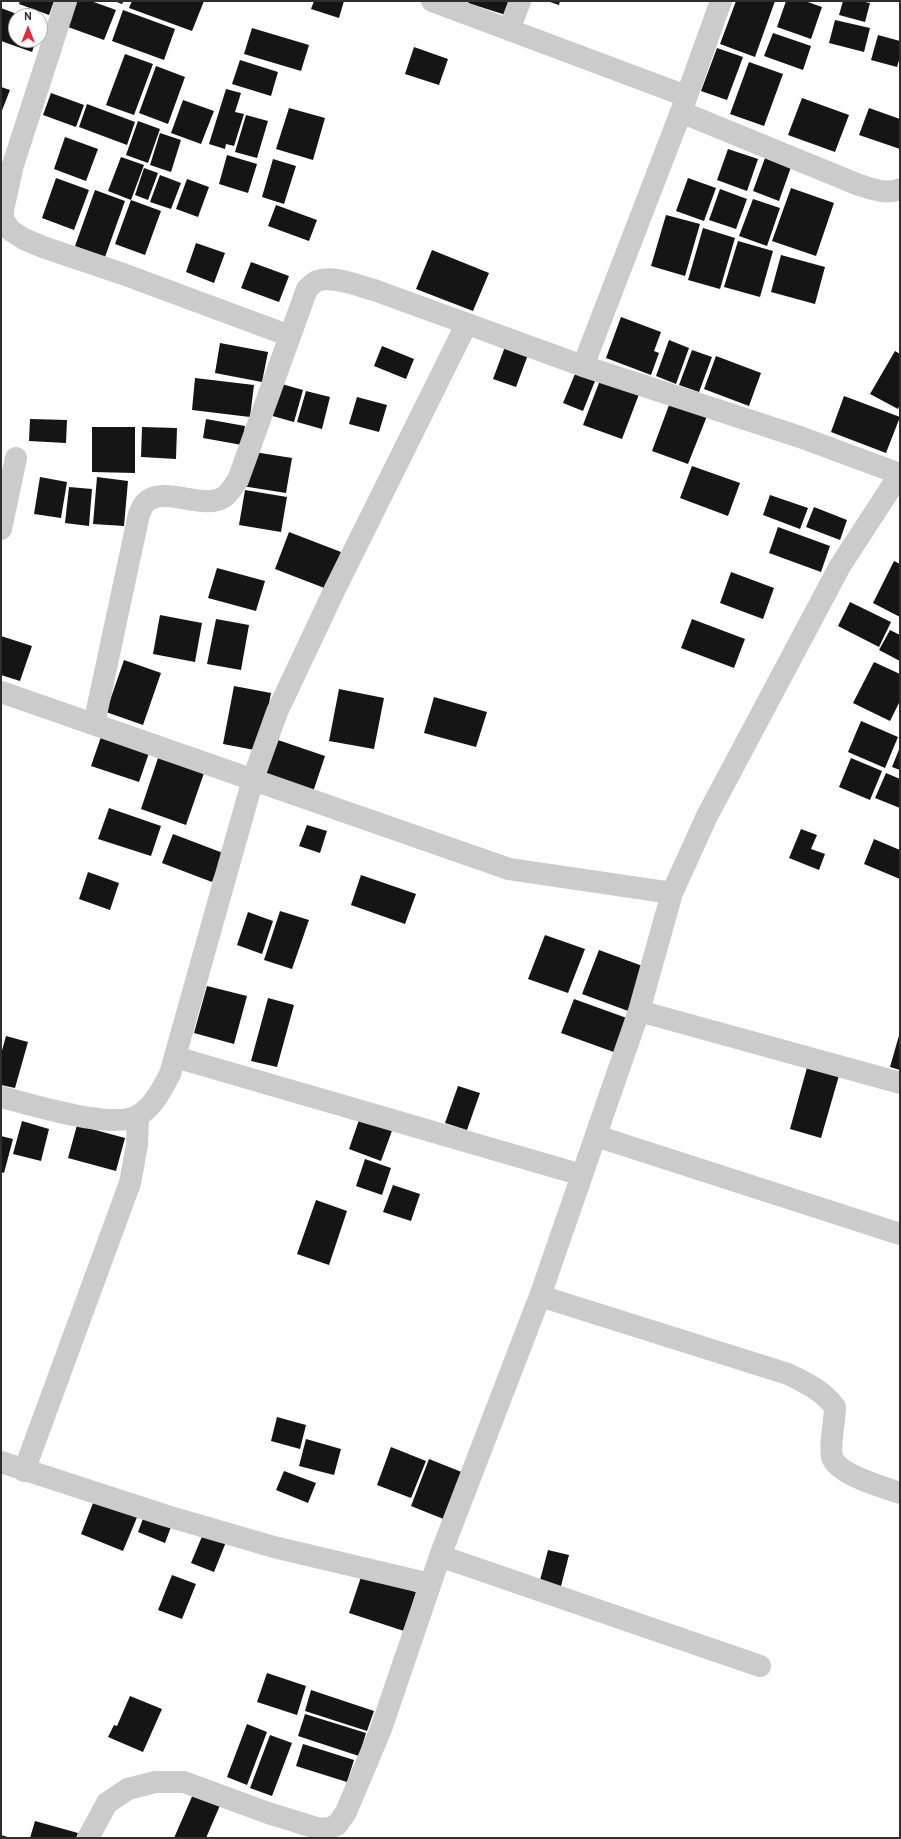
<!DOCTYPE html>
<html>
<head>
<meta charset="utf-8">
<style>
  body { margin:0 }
  #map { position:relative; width:901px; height:1839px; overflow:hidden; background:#fff; font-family:Overpass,sans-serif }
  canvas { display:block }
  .frame { position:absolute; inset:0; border:2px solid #2e2e2e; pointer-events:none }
  .north { position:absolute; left:8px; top:8px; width:40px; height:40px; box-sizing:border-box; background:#fff; border:1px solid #ababab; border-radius:50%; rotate:0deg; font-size:11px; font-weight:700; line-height:16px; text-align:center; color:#2e2e2e }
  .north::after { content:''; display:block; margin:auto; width:14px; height:18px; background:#eb293a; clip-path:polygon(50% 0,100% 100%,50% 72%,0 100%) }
</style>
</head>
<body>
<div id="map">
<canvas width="901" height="1839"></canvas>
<div class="frame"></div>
<div class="north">N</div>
</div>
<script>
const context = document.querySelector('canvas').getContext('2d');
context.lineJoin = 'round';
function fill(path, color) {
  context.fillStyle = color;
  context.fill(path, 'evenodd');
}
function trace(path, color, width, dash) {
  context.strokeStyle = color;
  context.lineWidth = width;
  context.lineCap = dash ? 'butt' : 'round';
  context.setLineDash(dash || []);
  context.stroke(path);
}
const building = new Path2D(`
  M20,1H54L49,15L19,4Z
  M77,1H91L116,10L104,40L68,27Z
  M114,1H124L122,4Z
  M132,1H204L192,31L129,8Z
  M314,1H344L339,18L311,9Z
  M469,1H514L509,16L468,3Z
  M547,1H560L559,5Z
  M736,1H775L755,57L720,44Z
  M786,1H805L822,7L811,39L777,27Z
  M843,1H860L870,3L865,22L839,15Z
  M1,8L22,16H16V40H36L32,52L1,41Z
  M123,10L175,29L164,60L112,41Z
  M835,20L870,28L864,52L829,43Z
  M252,28L309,45L301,71L244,54Z
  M773,33L811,46L803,70L764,56Z
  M878,35L900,41V57L897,67L871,60Z
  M414,47L448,59L439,85L405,74Z
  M717,48L743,57L727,100L701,91Z
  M125,54L153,64L134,115L106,105Z
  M240,60L278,72L271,96L232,84Z
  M749,62L783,74L764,126L730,114Z
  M156,66L185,77L168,124L139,113Z
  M1,87L10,90L1,113Z
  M226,89L241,93L235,112L244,114L234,146L226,144L225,149L209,144Z
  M51,93L84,105L76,127L43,115Z
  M802,98L849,115L835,152L788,135Z
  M183,100L214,111L201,144L171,133Z
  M87,104L135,122L127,145L79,127Z
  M289,108L325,118L313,160L276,149Z
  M869,108L900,119V149L859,135Z
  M246,115L268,121L257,158L235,152Z
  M138,121L160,129L148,163L126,155Z
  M160,133L181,140L171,172L150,165Z
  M65,137L98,149L86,181L54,169Z
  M728,149L758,159L747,191L717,180Z
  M227,155L257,164L248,193L219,184Z
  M121,157L144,165L131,200L108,191Z
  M765,158L791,167L779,201L753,191Z
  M273,159L296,166L284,204L262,197Z
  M144,168L158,173L148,200L135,195Z
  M160,175L181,183L171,209L150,202Z
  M56,178L89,190L74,230L42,218Z
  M688,178L716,188L704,221L676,211Z
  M187,179L209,187L198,217L176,209Z
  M791,188L834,203L816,256L772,241Z
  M720,189L747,199L736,229L709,220Z
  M95,190L125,201L105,257L75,246Z
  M753,199L780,208L767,246L739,236Z
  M131,200L161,211L145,255L115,244Z
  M276,205L317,220L309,241L268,226Z
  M666,215L700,224L685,276L651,266Z
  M703,228L735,238L720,289L688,280Z
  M738,241L773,251L760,297L724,287Z
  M196,243L225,253L214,283L186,272Z
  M432,250L489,273L473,311L416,289Z
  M781,255L825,267L815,304L771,292Z
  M251,262L289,276L279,302L241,288Z
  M621,317L661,332L654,351L659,353L651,375L606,358Z
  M669,340L689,348L676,384L656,376Z
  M220,343L268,352L262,382L215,373Z
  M506,344L529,352L516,387L493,379Z
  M382,346L414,359L406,379L374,366Z
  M692,350L712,357L699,392L679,385Z
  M895,351L900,354V404L898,409L870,394Z
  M716,356L761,373L749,406L704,389Z
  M577,369L597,376L583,411L563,403Z
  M602,375L641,389L622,439L583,425Z
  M195,378L254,385L250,417L192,410Z
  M278,383L303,390L294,422L269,415Z
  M306,391L330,397L322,429L297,422Z
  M844,396L900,417L886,453L831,432Z
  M357,397L387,405L379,432L349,424Z
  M672,397L709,411L688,464L652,451Z
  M30,419L67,420L66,443L29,441Z
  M206,419L245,426L242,445L203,438Z
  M92,427H135V473L92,472Z
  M142,427L177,428L176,459L141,457Z
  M248,451L292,458L286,493L242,486Z
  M692,466L740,483L728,516L680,498Z
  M40,477L67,482L61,518L34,514Z
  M97,477L128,481L124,526L93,524Z
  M69,487L92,489L89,526L65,523Z
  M245,490L287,497L281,532L239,525Z
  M770,495L808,508L800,529L763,515Z
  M814,507L847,520L840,540L806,527Z
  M778,527L830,546L821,572L769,553Z
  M289,532L341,552L327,589L275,569Z
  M894,561L900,564V617L873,603Z
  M217,568L265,581L256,611L208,598Z
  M731,572L774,588L763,619L720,603Z
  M850,602L891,622L879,647L838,626Z
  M160,615L202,623L195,662L153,654Z
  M216,619L249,625L241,670L207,664Z
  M692,619L745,639L734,668L681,648Z
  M890,630L900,635V661L879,650Z
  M1,636L32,646L20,681L1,675Z
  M124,660L161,673L143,725L106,712Z
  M874,662L900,674V701L890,721L853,703Z
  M234,686L271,693L260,751L223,744Z
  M339,689L384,698L374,749L329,741Z
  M434,697L487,712L476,747L424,733Z
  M861,721L898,737L885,768L848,752Z
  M102,734L150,750L139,782L91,766Z
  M275,739L325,756L313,792L263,775Z
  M900,747V770L892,767Z
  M158,758L204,773L186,825L141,809Z
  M851,758L882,771L870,800L839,787Z
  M886,773L900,779V808L875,798Z
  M109,808L161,826L151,856L98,839Z
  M307,825L327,831L320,853L299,846Z
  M801,829L817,835L811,849L825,854L819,870L789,858Z
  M173,834L223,853L212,882L162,863Z
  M874,839L900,850V879L864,864Z
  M88,872L119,883L110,910L79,899Z
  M361,875L416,894L405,924L351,905Z
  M280,911L309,920L292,969L264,960Z
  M248,912L273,921L262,954L237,945Z
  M545,935L585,949L568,993L528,979Z
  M599,950L648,968L631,1012L582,994Z
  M207,986L247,996L234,1044L194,1033Z
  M268,998L294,1005L277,1067L251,1061Z
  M574,999L635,1021L622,1055L561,1033Z
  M900,1032V1070L890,1067Z
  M6,1036L28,1042L15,1088L1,1085V1054Z
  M808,1064L840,1072L821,1138L790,1129Z
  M458,1086L480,1093L467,1130L445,1123Z
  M360,1117L393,1128L381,1161L349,1149Z
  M22,1121L49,1129L41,1161L13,1154Z
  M77,1125L125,1138L116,1171L68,1158Z
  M1,1136L13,1139L4,1173L1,1172Z
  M365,1159L391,1168L382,1195L356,1186Z
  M393,1185L420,1194L411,1221L383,1212Z
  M316,1200L347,1211L329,1265L297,1254Z
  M277,1417L306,1425L300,1449L271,1441Z
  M306,1439L341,1449L334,1475L299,1466Z
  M391,1447L426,1461L411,1498L377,1485Z
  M429,1459L464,1473L446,1520L411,1506Z
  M284,1471L316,1483L308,1503L276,1490Z
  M95,1498L138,1515L123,1551L81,1534Z
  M144,1516L171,1527L165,1543L138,1532Z
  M203,1534L226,1542L214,1572L191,1563Z
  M548,1550L569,1555L560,1590L539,1584Z
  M362,1574L416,1592L404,1631L349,1613Z
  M172,1575L196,1584L182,1619L158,1610Z
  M267,1673L306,1686L297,1715L257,1702Z
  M311,1690L374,1711L367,1731L305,1711Z
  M130,1696L162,1709L143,1752L108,1737L114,1725L117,1726Z
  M305,1714L366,1733L359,1756L298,1736Z
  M247,1724L267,1732L247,1785L227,1777Z
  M270,1735L292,1743L272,1796L250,1788Z
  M303,1744L354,1760L347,1782L296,1766Z
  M194,1792L221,1803L206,1838H174Z
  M35,1821L78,1833L76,1838H30Z
  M1,1835L11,1838H1Z`);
const minor = new Path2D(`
  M66,1L13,165L3,210V219L10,230L24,239L43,247L123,274L290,336
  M432,1L686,96
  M509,30L520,1
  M681,112L859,185C873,189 886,195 900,189
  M583,366L681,112L721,1
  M1,529L16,458
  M1,692L509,869L672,893
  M94,724L139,514C141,511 142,506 145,503C163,484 203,511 224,497C229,494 234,485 238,480L307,289C310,287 314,282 317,281C332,275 359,286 374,290L583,366L800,437L900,474
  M639,1011L900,1083
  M175,1057L582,1175
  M1,1097C30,1104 114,1131 139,1115C154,1106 162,1089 170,1074L253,779L277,712L335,589L466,325
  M596,1136L900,1234
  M540,1296L788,1374C806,1383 822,1390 835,1407C835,1421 829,1445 832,1457C838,1475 883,1487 900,1493
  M1,1462L167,1516L274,1547L430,1584
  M24,1471L130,1183L137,1145L138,1116
  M440,1556L760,1666
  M88,1838L107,1803L128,1789L155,1782H184L268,1813L320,1829L329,1828L337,1825L346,1812L381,1729L440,1556L540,1296L639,1011L672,893L707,816L840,566L900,474`);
fill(building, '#151515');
trace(minor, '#cbcbcb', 22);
</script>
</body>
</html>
